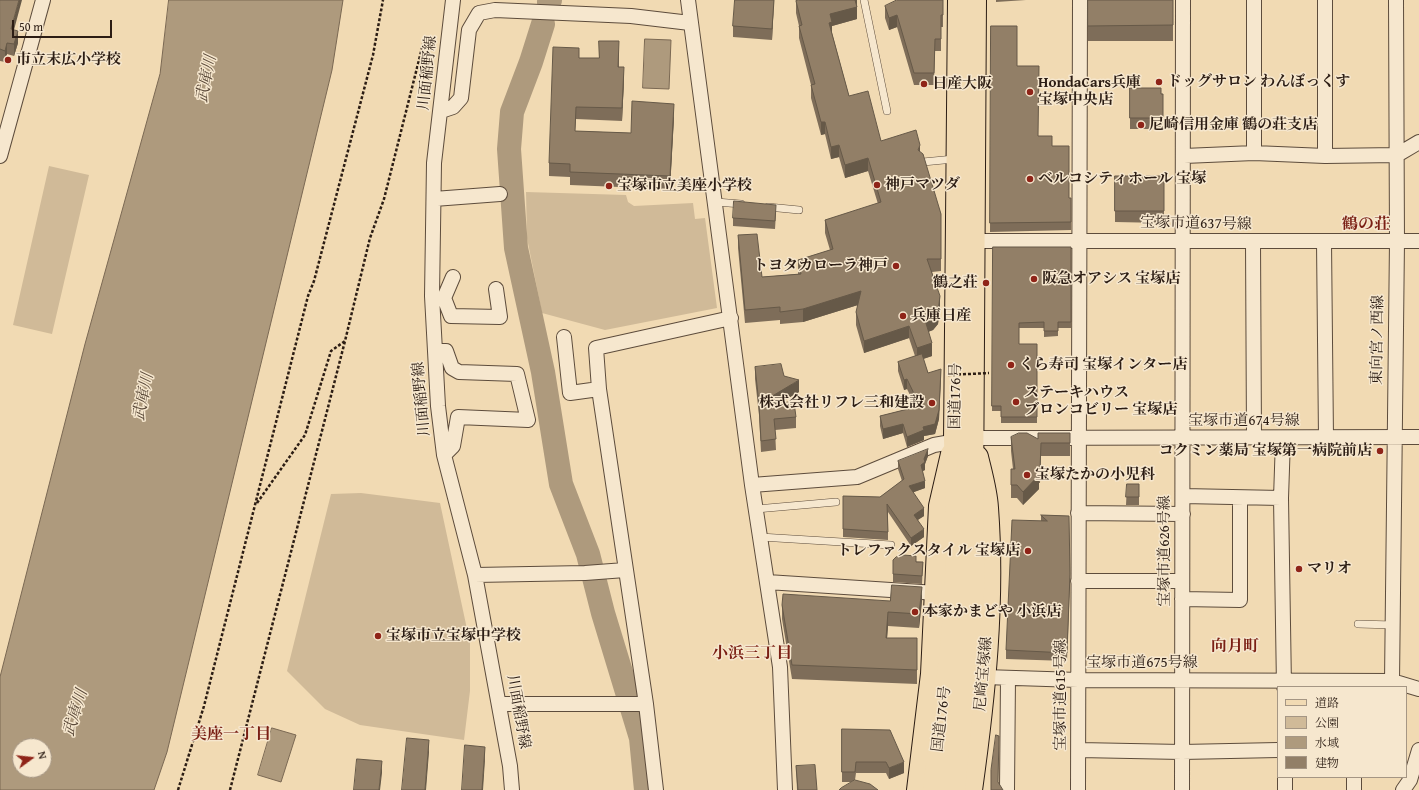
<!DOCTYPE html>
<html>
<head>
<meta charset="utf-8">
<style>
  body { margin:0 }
  #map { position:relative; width:1419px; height:790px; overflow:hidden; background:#f1dab3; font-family:"Gentium Book Plus","Noto Serif JP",serif }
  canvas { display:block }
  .legend { position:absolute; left:1277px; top:686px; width:130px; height:92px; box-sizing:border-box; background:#f6e7ce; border:1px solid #a59684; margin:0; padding:5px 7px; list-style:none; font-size:12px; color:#2c1d14 }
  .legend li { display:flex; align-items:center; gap:8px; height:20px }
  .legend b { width:20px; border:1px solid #a59684 }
  .north { position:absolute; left:12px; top:738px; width:40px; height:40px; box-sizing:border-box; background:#f6e7ce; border:1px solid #a59684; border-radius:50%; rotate:75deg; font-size:11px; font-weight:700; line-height:16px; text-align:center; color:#2c1d14 }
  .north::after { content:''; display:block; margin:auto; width:14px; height:18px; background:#8f2418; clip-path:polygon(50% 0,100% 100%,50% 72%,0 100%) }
  .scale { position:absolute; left:12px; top:20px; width:100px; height:18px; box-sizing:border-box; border:2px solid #2c1d14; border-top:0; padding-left:5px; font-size:12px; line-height:14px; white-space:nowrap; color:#2c1d14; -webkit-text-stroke:3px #f6e7ce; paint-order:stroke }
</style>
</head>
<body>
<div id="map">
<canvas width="1419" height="790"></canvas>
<ul class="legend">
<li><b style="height:5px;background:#f1dab3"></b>道路</li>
<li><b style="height:11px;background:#d0ba98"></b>公園</li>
<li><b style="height:11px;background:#ae9a7d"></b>水域</li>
<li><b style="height:11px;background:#927f67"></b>建物</li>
</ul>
<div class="north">N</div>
<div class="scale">50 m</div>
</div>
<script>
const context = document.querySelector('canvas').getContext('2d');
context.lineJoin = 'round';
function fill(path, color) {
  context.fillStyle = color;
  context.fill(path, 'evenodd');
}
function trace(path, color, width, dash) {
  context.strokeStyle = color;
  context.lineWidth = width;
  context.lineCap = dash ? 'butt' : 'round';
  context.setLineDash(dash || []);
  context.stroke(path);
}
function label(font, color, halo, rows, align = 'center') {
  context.font = font + ' "Gentium Book Plus","Noto Serif JP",serif';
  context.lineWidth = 3;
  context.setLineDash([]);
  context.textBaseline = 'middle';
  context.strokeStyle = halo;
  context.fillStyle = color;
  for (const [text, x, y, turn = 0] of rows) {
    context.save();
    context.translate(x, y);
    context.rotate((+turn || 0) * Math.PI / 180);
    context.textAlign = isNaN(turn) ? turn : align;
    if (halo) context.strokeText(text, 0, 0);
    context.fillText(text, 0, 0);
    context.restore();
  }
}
const green = new Path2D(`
  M49,166L89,175L52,334L13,325Z
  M526,192L626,195L628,202L634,206L693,203L695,219L705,218L717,308L605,330L542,313L527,238Z
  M361,493L440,503L470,643V691L464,740L360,725L325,709L287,671L331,494Z`);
const water = new Path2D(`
  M169,0H343L332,70L167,752L154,790H0V677L85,344L160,74ZM20,746H44V770H20Z
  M645,39L671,40L669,89L643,88Z
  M272,728L296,735L281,782L258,775Z`);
const river = new Path2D(`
  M549,2L550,0
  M543,24L531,62L512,112L509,149L516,248L543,372L561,484L588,554L603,613L641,738L646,790`);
const path = new Path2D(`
  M257,503L305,435L331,351L345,341
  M178,790L204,706L308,296L314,281L373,55L383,0
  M230,790L345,341L370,238L384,199L423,44H436`);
const service = new Path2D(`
  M864,0L887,111
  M923,162L954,159
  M716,202L741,204
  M768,207L799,210
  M756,509L836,502
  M760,537L891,545
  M1358,624L1393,625`);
const minor = new Path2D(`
  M453,0L434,163L432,296L438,406L444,455L475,575L510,766L512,790
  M688,0L752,485L780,667L785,790
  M1325,0V156
  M441,111L453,107L461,98L469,30L479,13L495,10L631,16L690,23
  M1254,153V0
  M0,156L43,0
  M1184,156L1254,153L1325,156L1397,155L1419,142
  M434,199L500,194
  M973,241H1419
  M1253,242L1254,438
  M1324,242L1326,438
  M453,277L444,298L451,316L500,317L496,289
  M564,337L570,393L599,389
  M435,351H446L452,368L459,372L517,374L528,420L458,417L453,446L444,455
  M1283,439L1281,498L1284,687
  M752,485L857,477L934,445L974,438L1419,437
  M1183,496L1281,498
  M1078,513L1183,514
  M475,575L585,573L625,570
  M1078,581H1182
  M767,582L937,593
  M1182,599L1240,600V498
  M984,677L1078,680L1392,681L1419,689
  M1392,681L1397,241L1396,0
  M499,704H646L599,389L596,348L731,318
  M646,704L656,790
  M1079,750L1182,752L1278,750
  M1285,777V790
  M1354,777V790
  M1007,790L1008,678
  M1078,790L1080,0
  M1182,790L1183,0
  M1403,790L1410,780L1419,750`);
const primary = new Path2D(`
  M918,790L932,674L940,506L952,454
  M971,790C984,697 994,602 987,508C986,491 981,474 977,457`);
const trunk = new Path2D(`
  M934,790C942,720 953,650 956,579C958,533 957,486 955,440L959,0
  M954,790L974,580L972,503L975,0`);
const pathBridge = new Path2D(`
  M948,375L989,373`);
const wall = new Path2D(`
  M0,0L14,30L18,43L14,56L7,54L5,62L0,61Z
  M735,0H774L772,40L733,37V26Z
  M857,0V19L832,26V33L849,96L881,141L920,152L941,214V271L932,272L940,309L938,324L933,330L928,332L932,356L923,359L928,373L941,379L939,419L935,434L924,436V440L907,447L903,433L883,439L880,426V416L916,407L907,389L904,390L898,371V362L915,356L909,338L864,353L856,325V312L858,305L803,322L780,324V320L745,323L738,248V235L762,277L798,274V260L830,250L825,233V220L878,204L868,171L845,178L839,157L831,159L825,134L821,135L811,98V85L799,38V26L796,13V1Z
  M943,0V27H941V51H935L934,85H914L897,27L889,30L885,18V6Z
  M996,0H1026L996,2Z
  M1088,0H1173V41H1088Z
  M991,26L1017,66L1038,136L1052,146L1069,198H1071V230L990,232Z
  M619,54V67L624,80L622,121L576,119L575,131L631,133L674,117L670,189L570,185V177L549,176V163L579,58H599Z
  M1130,88L1163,94V129H1130Z
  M1115,176H1164V223L1115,222Z
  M776,213L775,229L733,226V218Z
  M993,247H1071V328H1058V336L1044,337V328H1019V344H1037V423H1001V411H992Z
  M755,367L784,376L799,392L779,403L796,417V428L775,430L776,450L761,452L759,415L755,379Z
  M1070,433V456H1041L1040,483H1039V489L1023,505L1017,498H1011V469H1013L1011,451V437L1038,439Z
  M928,456L925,464V470L922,471L925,488L913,492L924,516L918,520L924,537L911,546L888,512V540L843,537V496L880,497L902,481L898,469V461Z
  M1127,484H1139V505H1126Z
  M1041,515L1069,516L1070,583L1067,661L1006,659V650L1041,521Z
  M893,560L923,562L922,584L893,582Z
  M890,601H922L919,628L888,626L887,638H917V684L792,679L782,619V605Z
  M842,729L904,773L889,779L886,773H856L855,780L851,782H842Z
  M796,766L817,790H797Z`);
const shadedWall = new Path2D(`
  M19,0H22L11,41V29Z
  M774,0L772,40V29Z
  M854,0H857V19L832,26V35L829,23L830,14Z
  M897,15V27L889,30V18Z
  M18,31V43L14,56V44Z
  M7,43V54L5,62V51Z
  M624,67V80L622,121V108Z
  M674,104V117L670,189V176Z
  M821,122H825V134L821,135Z
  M839,145V157L831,159V147Z
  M920,145V158L918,150Z
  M868,158V171L845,178V165Z
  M861,291V304L803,322V309Z
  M940,296V309L938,324L933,330L925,333V320Z
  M909,326V338L864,353V341Z
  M932,343V356L917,361V348Z
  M941,369L939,419L935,434L924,436V440L907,447V437L923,427Z
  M907,379V389L904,390V380Z
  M799,380V392L759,415V405V415V404Z
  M903,424V433L883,439V429Z
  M928,449V456L925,464V470L921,472V465Z
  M1039,475V489L1023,505V492Z
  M925,481V488L909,494V486Z
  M924,508V516L914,522V515Z
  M924,529V537L911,546V538Z
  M922,587V601L919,628V614Z
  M888,612V626L886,652V638Z
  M429,740V752L426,790H425Z
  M485,747V759L483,790H482Z
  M382,761V773L380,790H379Z
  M904,762V773L889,779V768Z`);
const building = new Path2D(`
  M0,0H19L11,29L18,31L14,44L7,43L5,51L0,49Z
  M735,0H774L772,29L733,26Z
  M799,0H855L857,7L830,14L832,22L829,23L849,96L868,91L881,141L916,130L920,145L918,150L923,154L941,214V259H927L940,296L938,312L933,317L925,320L932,343L917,348L909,326L864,341L856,312L861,291L803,309L780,312V307L745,310L738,235L757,234L762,277L801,274L798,260L833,249L825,220L881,202L868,158L845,165L839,145L831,147L825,122H821L811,85L815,84L799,26L802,25L796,1Z
  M897,0H943V15H941V39H935L934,73H914L897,15L889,18L885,6Z
  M1088,0H1173V25L1088,26Z
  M991,26H1017V66H1039L1038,136H1052V146H1069V198H1071V222L990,223Z
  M599,41H619L618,67H624L622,108L576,107L575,131L631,133L632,101L674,104L670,176L570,172V164L549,163L553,47L579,48V58H599Z
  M1130,88H1161V94H1163V118H1130Z
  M1115,176H1164V211H1115Z
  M734,201L776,205L775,221L733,218Z
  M993,247H1071V322H1058V331H1044V322L1019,323V344H1037V417H1001V406H992Z
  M922,354L928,373L941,369L939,410L935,424L923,427L924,430L907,437L903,424L883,429L880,416L920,406L907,379L904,380L898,362Z
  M781,364L784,376L799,380L759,404L755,367Z
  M794,402L796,417L774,419L776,439L761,441L759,405Z
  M1019,433H1027L1038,439V433H1070V443H1041L1040,470H1039V475L1023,492L1017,485H1011V469H1015L1011,437Z
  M928,449L924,459L925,462L921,465L925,481L909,486L924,508L914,515L924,529L911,538L887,504L888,532L843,529V496L880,497L904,479L898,461Z
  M1127,484H1139V497H1126Z
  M1041,515L1069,516L1070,574L1067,653L1006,650L1012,520L1047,521Z
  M903,555L916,556V562H923L922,576L893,574V560L896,557Z
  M892,585L922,587L919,614L888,612L886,638H917V670L792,665L782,605L783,594L890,601Z
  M842,729L890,730L904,762L889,768L886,762H856L855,772H842Z
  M996,735L999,736L998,782L1003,790H991V770Z
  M407,738L429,740L425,790H402Z
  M465,745L485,747L482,790H462Z
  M357,759L382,761L379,790H354Z
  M815,765L817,790H798L796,766Z
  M855,780L870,784L878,790H839L841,788Z`);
const markers = [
  [8,60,4,"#8f2418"],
  [1159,82,4,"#8f2418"],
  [924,84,4,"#8f2418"],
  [1030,92,4,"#8f2418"],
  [1141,125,4,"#8f2418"],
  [1030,179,4,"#8f2418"],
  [877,185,4,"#8f2418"],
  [609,186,4,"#8f2418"],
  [896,266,4,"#8f2418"],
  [1034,279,4,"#8f2418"],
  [986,283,4,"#8f2418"],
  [903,316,4,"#8f2418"],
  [1011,365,4,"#8f2418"],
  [1016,402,4,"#8f2418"],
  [932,403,4,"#8f2418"],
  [1380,451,4,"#8f2418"],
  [1027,475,4,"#8f2418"],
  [1028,551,4,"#8f2418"],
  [1299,569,4,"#8f2418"],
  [915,612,4,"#8f2418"],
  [378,636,4,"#8f2418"]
];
const poiNames = [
  ["市立末広小学校",16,60],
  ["ドッグサロン わんぼっくす",1167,82],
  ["HondaCars兵庫",1038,83],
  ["宝塚中央店",1038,100],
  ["日産大阪",932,84],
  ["尼崎信用金庫 鶴の荘支店",1149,125],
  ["ベルコシティホール 宝塚",1038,179],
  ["神戸マツダ",885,185],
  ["宝塚市立美座小学校",617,186],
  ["トヨタカローラ神戸",888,266,"right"],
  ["阪急オアシス 宝塚店",1042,279],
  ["鶴之荘",978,283,"right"],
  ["兵庫日産",911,316],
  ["くら寿司 宝塚インター店",1019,365],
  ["ステーキハウス",1024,393],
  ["ブロンコビリー 宝塚店",1024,410],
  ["株式会社リフレ三和建設",924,403,"right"],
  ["コクミン薬局 宝塚第一病院前店",1372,451,"right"],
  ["宝塚たかの小児科",1035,475],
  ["トレファクスタイル 宝塚店",1020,551,"right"],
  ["マリオ",1307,569],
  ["本家かまどや 小浜店",923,612],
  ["宝塚市立宝塚中学校",386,636]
];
const streetNames = [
  ["川面稲野線",428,73,-84],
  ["宝塚市道637号線",1196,224,1],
  ["東向宮ノ西線",1378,340,-89],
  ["国道176号",956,396,-89],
  ["川面稲野線",422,399,-95],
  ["宝塚市道674号線",1244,421],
  ["宝塚市道626号線",1165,551,-90],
  ["宝塚市道675号線",1142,663],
  ["尼崎宝塚線",984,674,-85],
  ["宝塚市道615号線",1061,695,-90],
  ["川面稲野線",518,712,80],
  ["国道176号",942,719,-83]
];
const waterNames = [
  ["武庫川",207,79,-79],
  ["武庫川",144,397,-79],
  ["武庫川",76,713,-73]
];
const neighbourhoodNames = [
  ["鶴の荘",1366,225],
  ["向月町",1235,647],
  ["小浜三丁目",752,654],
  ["美座一丁目",231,735]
];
fill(green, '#d0ba98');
fill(water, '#ae9a7d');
trace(water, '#7a6853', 1);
trace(river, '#ae9a7d', 24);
trace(service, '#5d4c3c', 8);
trace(minor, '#5d4c3c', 16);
trace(primary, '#2c1d14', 24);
trace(trunk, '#2c1d14', 24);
trace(path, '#2c1d14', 2.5, [3, 2]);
trace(service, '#f6e7ce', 7);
trace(minor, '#f6e7ce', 14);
trace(primary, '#f1dab3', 22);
trace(trunk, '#f1dab3', 22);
trace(pathBridge, '#2c1d14', 2.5, [3, 2]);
fill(wall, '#7e6d59');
fill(shadedWall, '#665948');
fill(building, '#927f67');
trace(building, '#665948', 1);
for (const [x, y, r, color] of markers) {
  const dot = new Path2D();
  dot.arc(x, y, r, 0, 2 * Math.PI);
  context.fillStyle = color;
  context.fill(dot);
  trace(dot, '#f6e7ce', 1.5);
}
label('bold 15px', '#2c1d14', '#f6e7ce', poiNames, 'left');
label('15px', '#2c1d14', '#f6e7ce', streetNames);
label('italic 16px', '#5a4939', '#f6e7ce', waterNames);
label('bold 16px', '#7a1f14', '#f6e7ce', neighbourhoodNames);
</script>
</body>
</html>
